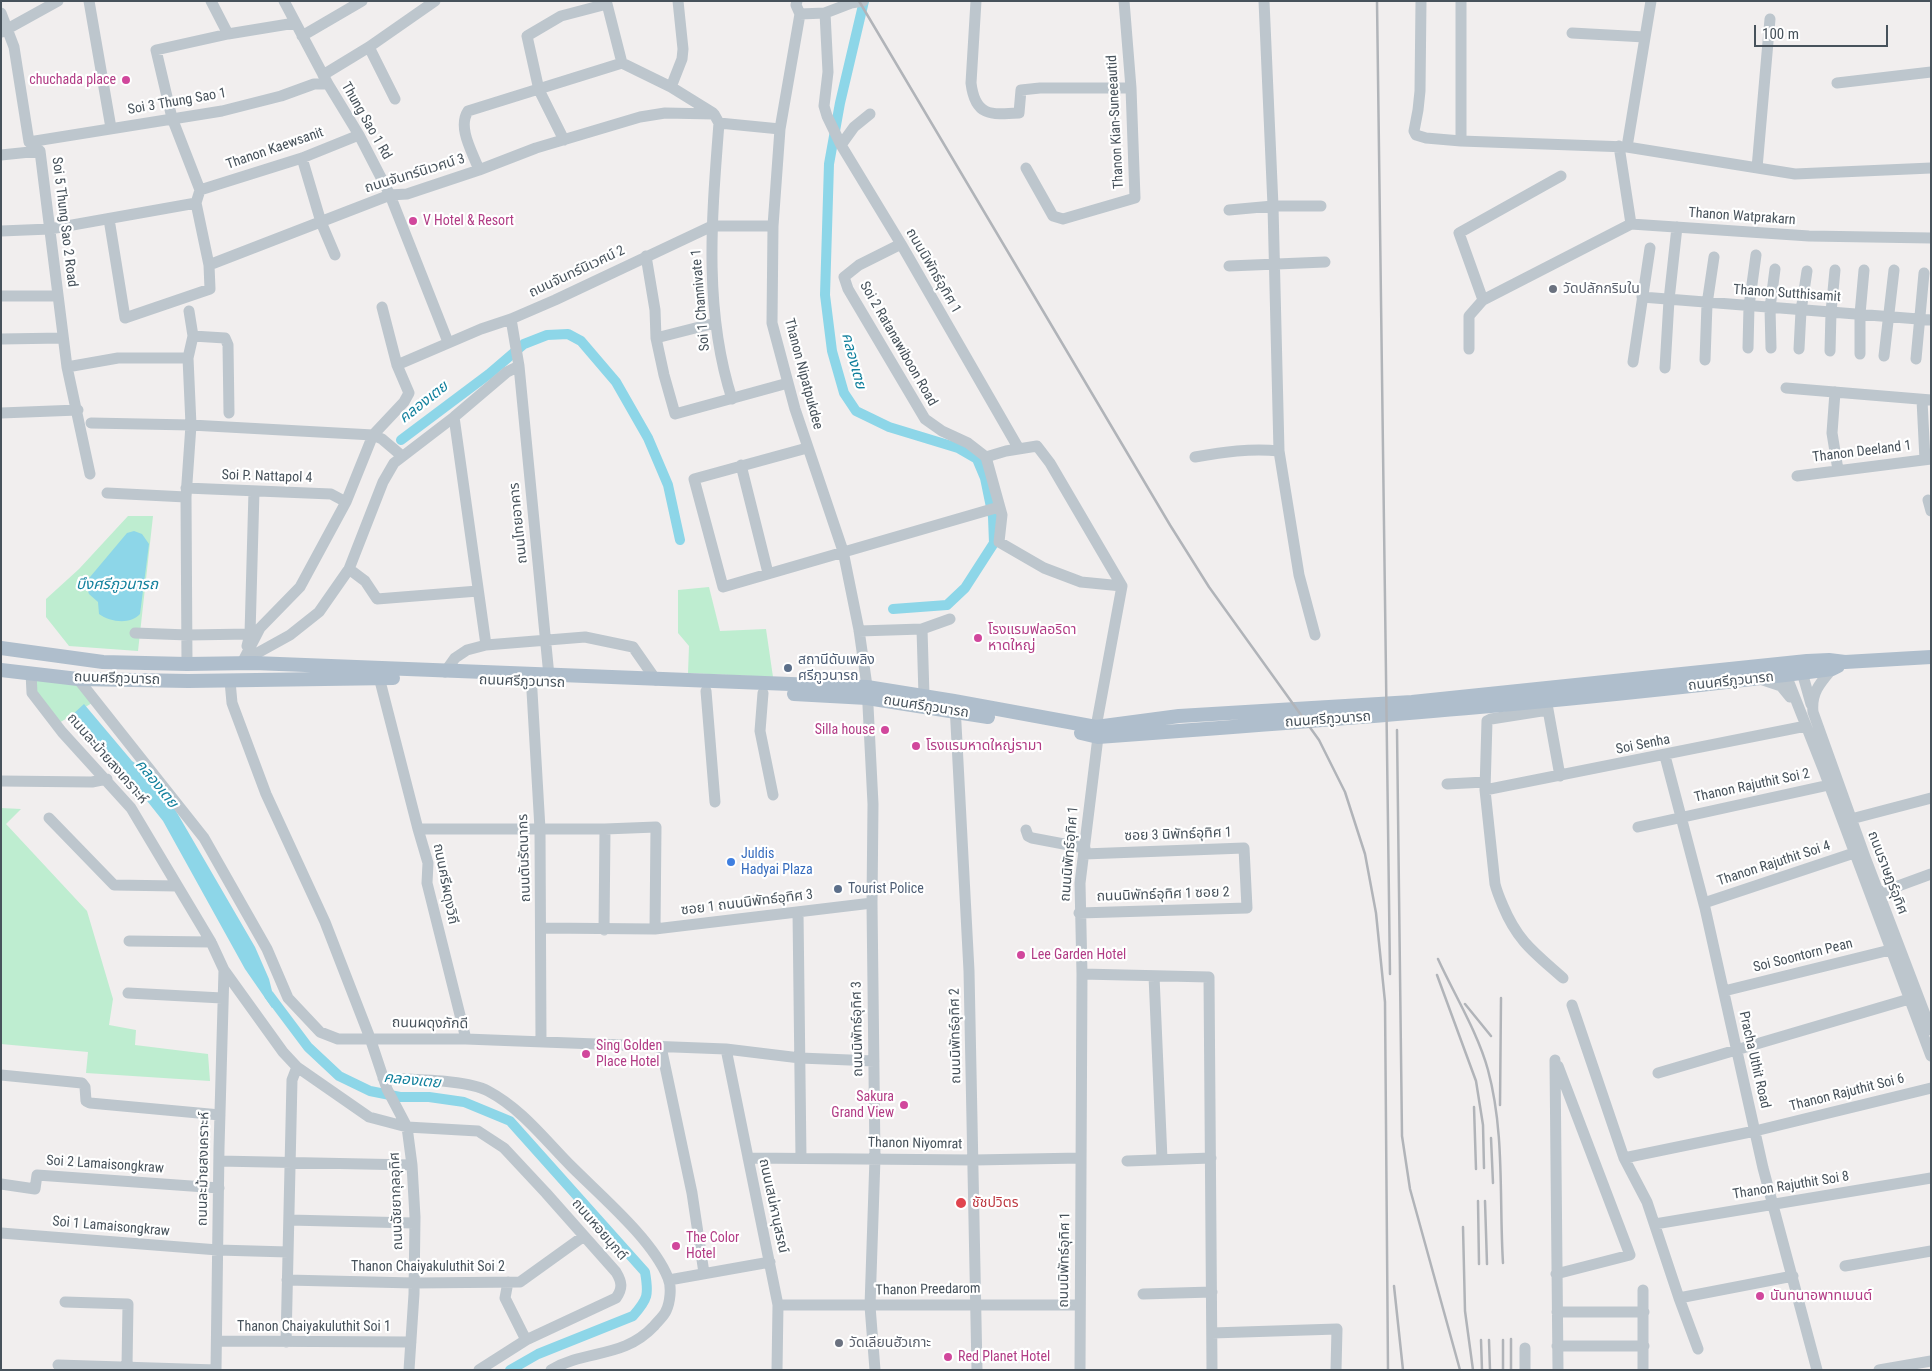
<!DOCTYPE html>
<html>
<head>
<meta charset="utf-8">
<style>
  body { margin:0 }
  #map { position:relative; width:1932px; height:1371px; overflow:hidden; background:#f1eeee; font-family:"Roboto Condensed",sans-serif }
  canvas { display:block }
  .frame { position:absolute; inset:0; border:2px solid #47525b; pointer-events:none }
  .scale { position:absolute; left:1754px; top:25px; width:134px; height:22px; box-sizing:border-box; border:2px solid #47525b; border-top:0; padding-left:6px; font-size:15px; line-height:18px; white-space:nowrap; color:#47525b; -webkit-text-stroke:4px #fff; paint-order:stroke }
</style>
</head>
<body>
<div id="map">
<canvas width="1932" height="1371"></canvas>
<div class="frame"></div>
<div class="scale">100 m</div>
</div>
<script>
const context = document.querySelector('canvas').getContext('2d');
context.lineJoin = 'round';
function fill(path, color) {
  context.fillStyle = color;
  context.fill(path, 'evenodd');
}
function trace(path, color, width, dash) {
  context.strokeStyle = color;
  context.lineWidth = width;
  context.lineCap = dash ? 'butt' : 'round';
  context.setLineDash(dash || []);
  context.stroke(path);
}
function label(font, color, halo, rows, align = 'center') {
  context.font = font + ' "Roboto Condensed","Noto Sans Thai",sans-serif';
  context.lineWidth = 4.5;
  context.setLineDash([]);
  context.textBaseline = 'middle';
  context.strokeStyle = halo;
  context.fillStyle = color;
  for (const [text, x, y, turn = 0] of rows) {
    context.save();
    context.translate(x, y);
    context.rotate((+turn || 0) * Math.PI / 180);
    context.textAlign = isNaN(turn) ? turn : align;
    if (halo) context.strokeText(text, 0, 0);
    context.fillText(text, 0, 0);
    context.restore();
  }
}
const green = new Path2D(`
  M128,516H153L138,651L69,646L46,617V599L79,569Z
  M709,587L720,631L766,629L773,677L688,673L689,646L678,633V590Z
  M34,676L78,679L92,703L59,723L34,693Z
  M1,808L21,809L6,824L87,911L113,999L109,1025L136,1030L135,1045L208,1054L210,1081L86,1073L88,1052L1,1044Z`);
const water = new Path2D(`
  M134,531L142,534L149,544L140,614C130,625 110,622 99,614L98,602L89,594L85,583L127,533Z
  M84,704L132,761L145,770L169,799L255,947L269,979L273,995L279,1003L272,1008L245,969L163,821L136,787L118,770L108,763L72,715Z`);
const canal = new Path2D(`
  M864,1L840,103L829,164L825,295L832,351L844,393L856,411L889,427L958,448L977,459L985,478L993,517L994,543L965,588L947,605L893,609
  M401,440L489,374L524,344L547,335L568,334L581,341L616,382L648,438L668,485L680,540
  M269,995L308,1047L339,1076L370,1091L400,1097H429L464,1102L510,1121L645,1272C649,1295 648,1299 633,1316L538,1354L510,1370`);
const minor = new Path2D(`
  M89,1L111,128
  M211,1L228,34
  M284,1L328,84L359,135L390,195L448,342
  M797,1L796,5L800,14L780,129L773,226L772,323L795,409L843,551L859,630L867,686L873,804L872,903L875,1158L870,1306L875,1370
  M976,1L971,83C975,116 990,115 1019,113L1021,90L1040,88H1131
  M1264,1L1273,206L1279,451L1299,575L1315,635
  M1421,1L1420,91L1418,110L1414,131L1416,135L1426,138L1461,141L1627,147L1795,174L1931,168
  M1,13L14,47L29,142L40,151L67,367L90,474
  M825,13L828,72L824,106L827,116L841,145L901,244L1019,449
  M800,14L825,13L851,3L863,1
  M2,32L58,1
  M1572,33L1645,37
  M302,36L362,1
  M369,47L395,99
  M323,75L369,47L435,1
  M1837,83L1931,72
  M671,87L682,59L683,49L678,1
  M719,123C712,215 703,309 732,399
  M564,140L539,90L527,36L561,16L607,4L622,63
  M1461,141V1
  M29,142L222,111L281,96L314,84H328
  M841,145L854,127L870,114
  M1619,146L1631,224L1809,236L1931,238
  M1627,147L1651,1
  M1,155L40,151
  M302,158L321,222L335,255
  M1026,168L1053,216L1063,219L1135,198L1131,88L1124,1
  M1757,168L1770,19
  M479,170C473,153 457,128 468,111L622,63L671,87L713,113
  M200,190L302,158L359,135
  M1229,210L1273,206H1321
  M109,219L125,318L210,289L209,265L196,203L200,190L172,118L156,50L228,34L295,23
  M1,231L50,229L196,203
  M901,244L859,265L844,277L848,289L925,419L942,431L968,443L986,457
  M646,256L655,310L656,338L664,375L675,414L788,383
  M209,265L390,195L407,194L479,170L536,148L640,117L665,113L714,114L719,123L780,129
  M1229,266L1325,262
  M1,296H58
  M1642,297L1931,320
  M1483,300L1459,233L1561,176
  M511,319L519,366L549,676
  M193,336L225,338L228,345L229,413
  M656,338L715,323
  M1,339L63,338
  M1748,348L1749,306L1756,255
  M1771,348L1770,308L1775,269
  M1469,349V316L1483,300L1631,224
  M1799,349L1801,311L1807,271
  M1830,351L1831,312L1835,270
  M1860,354V314L1864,270
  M1884,356L1894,270
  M188,358L193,336L189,311
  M1916,359L1924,273
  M1705,360L1707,304L1714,257
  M1633,362L1650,248
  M397,365L481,329L511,319L555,300L712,226H773
  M67,367L118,358H188L191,425L373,435L382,439L402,456
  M1665,368L1669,300L1677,227
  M1786,388L1931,400
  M1835,392L1832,433L1838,470
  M1922,400L1925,460
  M1,413L78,410
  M454,417L486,645
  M91,423L191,425L186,497L187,664
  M807,448L694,479L723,587L999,507
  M986,457L1006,451L1037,446L1050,463L1122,586L1096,727L1098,737L1080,883L1082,974L1080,1370
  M986,457L1002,515L999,542L1044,568L1081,582L1122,586
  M1195,457C1223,452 1251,448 1279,451
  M741,465L768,573
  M1797,476L1931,459
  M186,488L331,494L346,502
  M107,493L186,497
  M1928,500L1931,511
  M349,569L365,581L377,599L478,591
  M922,629L924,696
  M859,631L922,629L950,619
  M135,633L188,635L250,634
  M247,646L250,634L254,491
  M243,661L290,635L319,612L349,569L383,482L394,463L454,417L507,372L519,366
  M243,661L260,628L300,587L346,502L373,435L404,402L409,393L397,365L382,307
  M1832,669C1820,683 1811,693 1813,712L1865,857L1931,1030
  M445,672L455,658L467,650L486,645L585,637L633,647L656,680
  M1802,672L1811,704
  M31,673L32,693L62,732L131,808L211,942L224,970L283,1052L297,1067L369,1117L407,1127L478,1131L504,1148L546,1193L616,1272C622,1282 623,1288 616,1298L526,1340L479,1370
  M531,674L540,829L541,1042
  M1786,675L1824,771L1931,1056
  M379,677L418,829L428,863L427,883L466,1039
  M78,679L204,838L267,949L288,998L320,1032L338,1039H466L726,1049L800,1058L874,1061
  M1760,679L1781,686L1790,697
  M230,681L232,703L266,794L325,922L370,1038L387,1089L407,1127L412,1165L415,1217L414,1294L409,1370
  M706,691L715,802
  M763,693L760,731L773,795
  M1547,704L1560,776
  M955,705L969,971L977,1370
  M1548,710L1491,719L1487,721L1485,790L1495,884C1497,892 1500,899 1503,906C1518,942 1535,953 1563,978
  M1665,756L1705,908L1763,1168L1817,1370
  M1,781L92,782L107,779
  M1447,784L1485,782
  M1485,790L1806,726
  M49,818L114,885L177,886
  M1851,819L1931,798
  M1638,827L1829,785
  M418,829H605L656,827L655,929
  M1026,830L1028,836L1032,838L1085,848
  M1879,893L1931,874
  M1704,903L1854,853
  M798,912L801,1158
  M1079,913L1247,908L1244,848L1084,854
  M542,928L655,929L872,903
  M604,930L605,829
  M129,941L211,942
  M1082,974L1209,977L1212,1370
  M1154,976L1162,1159
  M1724,991L1890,950
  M128,993L222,998
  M1572,1005L1624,1158L1647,1202L1679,1298L1698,1349
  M661,1047L692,1193L704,1273
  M726,1049L778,1305L777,1370
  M1555,1060L1558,1370
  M1658,1073L1916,997
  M1,1075L82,1083L85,1087L86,1101L90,1103L220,1115
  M383,1078C410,1080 466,1079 488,1091C522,1109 545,1140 572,1167C601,1196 653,1240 668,1278C672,1287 670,1303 666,1311C664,1316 658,1321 654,1326C623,1359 586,1349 551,1370
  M748,1158L974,1160L1081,1158
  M1624,1158L1755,1131L1931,1088
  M219,1161L412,1165
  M1127,1161L1211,1158
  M1,1184L35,1189L37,1175L219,1188
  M289,1220L414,1223
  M1655,1224L1931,1178
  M1,1233L218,1250L288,1252
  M1845,1266L1931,1251
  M1556,1274L1630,1255L1558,1066
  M287,1280L414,1283L520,1282L584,1236
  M669,1280L770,1262
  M508,1282L505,1298L526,1340
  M1143,1294L1212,1292
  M1679,1298L1793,1276
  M65,1302L128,1304L127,1366
  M778,1305H1079
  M1557,1312H1644
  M1212,1333L1337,1329L1336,1370
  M217,1341L411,1342
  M286,1342L292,1080L297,1067
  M1557,1346H1644
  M1525,1348V1370
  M58,1365L216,1370
  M216,1370L219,1148L224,970
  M1643,1370V1290
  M1879,1370L1931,1361`);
const major = new Path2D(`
  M1,648L103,662L187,664L254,663L867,687L954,701L1096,727L1179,716L1412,702L1807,661L1829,660L1845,662L1931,657
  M1,670L78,679L188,681L393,678
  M794,694L867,698L988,717
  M1081,733L1098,737C1343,719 1588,701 1832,669L1838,666`);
const rail = new Path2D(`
  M859,1L1170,525L1209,587L1319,740L1345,792L1365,854L1376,913L1385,1002L1388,1370
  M1377,1L1390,974
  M1397,730L1402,1136L1410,1189L1460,1370
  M1438,959C1454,994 1478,1033 1488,1070C1505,1133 1499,1199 1503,1263
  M1437,975L1476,1081L1483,1125L1484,1168
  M1465,1004L1491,1036
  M1500,1105L1501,998
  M1474,1107L1476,1169
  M1491,1138L1493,1183
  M1478,1201L1479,1264
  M1485,1201L1487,1264
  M1463,1227L1465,1311L1473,1370
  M1394,1286L1403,1370
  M1511,1339V1370
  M1481,1340L1482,1370
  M1489,1340L1490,1370
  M1503,1340V1370`);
const markers = [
  [126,80,5,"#d1479c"],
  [413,221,5,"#d1479c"],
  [1553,289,5,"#6b7280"],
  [978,638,5,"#d1479c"],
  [788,668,5,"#5c6f8a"],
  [885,730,5,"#d1479c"],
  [916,746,5,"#d1479c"],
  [731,862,5,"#3f7fe0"],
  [838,889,5,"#5c6f8a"],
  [1021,955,5,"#d1479c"],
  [586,1054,5,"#d1479c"],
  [904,1105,5,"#d1479c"],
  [961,1203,6,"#e0444e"],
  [676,1246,5,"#d1479c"],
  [1760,1296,5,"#d1479c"],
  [839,1343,5,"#6b7280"],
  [948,1357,5,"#d1479c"]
];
const hotelNames = [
  ["chuchada place",116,80,"right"],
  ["V Hotel & Resort",423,221],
  ["โรงแรมฟลอริดา",988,630],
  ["หาดใหญ่",988,646],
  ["Silla house",875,730,"right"],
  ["โรงแรมหาดใหญ่รามา",926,746],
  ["Lee Garden Hotel",1031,955],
  ["Sing Golden",596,1046],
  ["Place Hotel",596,1062],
  ["Sakura",894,1097,"right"],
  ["Grand View",894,1113,"right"],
  ["The Color",686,1238],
  ["Hotel",686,1254],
  ["นันทนาอพาทเมนต์",1770,1296],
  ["Red Planet Hotel",958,1357]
];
const streetNames = [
  ["Soi 3 Thung Sao 1",177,102,-10],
  ["Thung Sao 1 Rd",366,121,60],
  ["Thanon Kian-Suneeautid",1116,122,-93],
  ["Thanon Kaewsanit",275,149,-19],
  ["ถนนจันทร์นิเวศน์ 3",415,174,-17],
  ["Thanon Watprakarn",1742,217,4],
  ["Soi 5 Thung Sao 2 Road",64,222,83],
  ["ถนนนิพัทธ์อุทิศ 1",933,271,60],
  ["ถนนจันทร์นิเวศน์ 2",577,272,-25],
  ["Thanon Sutthisamit",1787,294,4],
  ["Soi 1 Channivate 1",701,300,-95],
  ["Soi 2 Ratanawiboon Road",898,344,60],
  ["Thanon Nipatpukdee",803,374,75],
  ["Thanon Deeland 1",1862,452,-7],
  ["Soi P. Nattapol 4",267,477,2],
  ["ถนนไทยอาคาร",519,523,-96],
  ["ถนนศรีภูวนารถ",117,679,2],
  ["ถนนศรีภูวนารถ",522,682,2],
  ["ถนนศรีภูวนารถ",1731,682,-6],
  ["ถนนศรีภูวนารถ",926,707,9],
  ["ถนนศรีภูวนารถ",1328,720,-4],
  ["Soi Senha",1643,745,-11],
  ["ถนนละม้ายสงเคราะห์",107,759,49],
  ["Thanon Rajuthit Soi 2",1752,786,-12],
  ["ซอย 3 นิพัทธ์อุทิศ 1",1178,835,-2],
  ["ถนนนิพัทธ์อุทิศ 1",1070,854,-85],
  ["ถนนตันรัตนากร",525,858,-92],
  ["Thanon Rajuthit Soi 4",1774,864,-18],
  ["ถนนราษฏร์อุทิศ",1887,873,69],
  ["ถนนศรีผดุงวิถี",445,884,79],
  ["ถนนนิพัทธ์อุทิศ 1 ซอย 2",1163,895,-2],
  ["ซอย 1 ถนนนิพัทธ์อุทิศ 3",747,903,-7],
  ["Soi Soontorn Pean",1803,956,-14],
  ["ถนนผดุงภักดี",430,1024,1],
  ["ถนนนิพัทธ์อุทิศ 3",858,1029,-91],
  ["ถนนนิพัทธ์อุทิศ 2",956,1036,-91],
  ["Pracha Uthit Road",1754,1060,77],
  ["Thanon Rajuthit Soi 6",1847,1093,-14],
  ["Thanon Niyomrat",915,1144,1],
  ["Soi 2 Lamaisongkraw",105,1165,4],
  ["ถนนละม้ายสงเคราะห์",204,1169,-89],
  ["Thanon Rajuthit Soi 8",1791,1186,-9],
  ["ถนนฉัยยากุลอุทิศ",397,1201,-92],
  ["ถนนเสน่หานุสรณ์",773,1206,78],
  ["Soi 1 Lamaisongkraw",111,1227,5],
  ["ถนนหอยมุกต์",599,1230,49],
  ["ถนนนิพัทธ์อุทิศ 1",1065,1260,-89],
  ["Thanon Chaiyakuluthit Soi 2",428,1267],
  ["Thanon Preedarom",928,1290,-1],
  ["Thanon Chaiyakuluthit Soi 1",314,1327]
];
const worshipNames = [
  ["วัดปลักกริมใน",1563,289],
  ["วัดเลียนฮัวเกาะ",849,1343]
];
const serviceNames = [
  ["สถานีดับเพลิง",798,660],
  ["ศรีภูวนารถ",798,676],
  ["Tourist Police",848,889]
];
const shopNames = [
  ["Juldis",741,854],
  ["Hadyai Plaza",741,870]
];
const healthNames = [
  ["ชัชปวิตร",972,1203]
];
const waterNames = [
  ["คลองเตย",853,361,75],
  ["คลองเตย",424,403,-38],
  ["บึงศรีภูวนารถ",117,585],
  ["คลองเตย",156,784,51],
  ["คลองเตย",412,1081,6]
];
fill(green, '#beedd0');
fill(water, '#8dd6e8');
trace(canal, '#8dd6e8', 10);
trace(minor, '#bdc6cd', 11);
trace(major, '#afbecc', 14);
trace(rail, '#b1b4b9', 2.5);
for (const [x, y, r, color] of markers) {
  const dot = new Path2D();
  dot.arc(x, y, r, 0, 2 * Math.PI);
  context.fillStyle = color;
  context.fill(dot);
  trace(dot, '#fff', 2);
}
label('14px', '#b23c85', '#fff', hotelNames, 'left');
label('14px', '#47525b', '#fff', streetNames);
label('14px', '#5b616d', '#fff', worshipNames, 'left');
label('14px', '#4e5e75', '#fff', serviceNames, 'left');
label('14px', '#366cbe', '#fff', shopNames, 'left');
label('14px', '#be3a42', '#fff', healthNames, 'left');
label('italic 15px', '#12809d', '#fff', waterNames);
</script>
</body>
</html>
